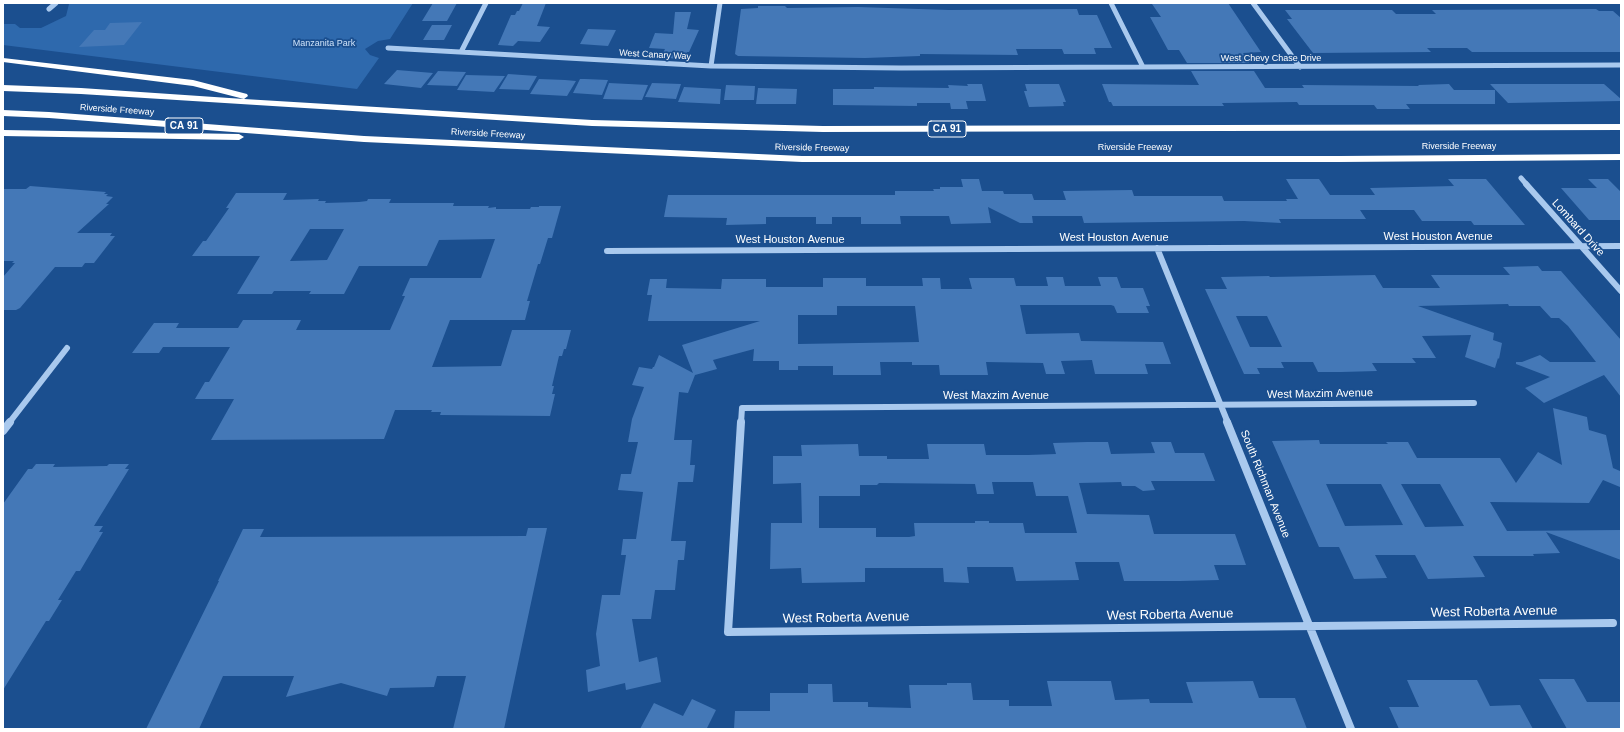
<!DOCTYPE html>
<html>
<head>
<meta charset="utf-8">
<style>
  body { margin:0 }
  #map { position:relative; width:1624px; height:732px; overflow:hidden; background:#1b4f8f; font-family:Helvetica,sans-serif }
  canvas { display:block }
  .frame { position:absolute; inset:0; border:4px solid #fff; pointer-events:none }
</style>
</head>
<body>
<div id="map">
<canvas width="1624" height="732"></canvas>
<div class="frame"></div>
</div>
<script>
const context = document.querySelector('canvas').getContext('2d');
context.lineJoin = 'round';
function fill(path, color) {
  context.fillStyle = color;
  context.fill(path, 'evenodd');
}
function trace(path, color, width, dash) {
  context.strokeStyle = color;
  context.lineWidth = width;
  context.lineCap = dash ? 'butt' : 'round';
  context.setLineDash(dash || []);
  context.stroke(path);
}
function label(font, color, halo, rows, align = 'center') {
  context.font = font + ' Helvetica,sans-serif';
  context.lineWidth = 3.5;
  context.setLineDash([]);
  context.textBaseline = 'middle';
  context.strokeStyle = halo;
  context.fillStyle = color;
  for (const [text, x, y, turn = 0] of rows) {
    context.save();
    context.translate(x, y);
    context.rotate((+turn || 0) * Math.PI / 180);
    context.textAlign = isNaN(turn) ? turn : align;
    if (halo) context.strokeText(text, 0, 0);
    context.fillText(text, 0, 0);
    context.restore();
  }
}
const green = new Path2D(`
  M167,3H413L390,39L378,41L365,49L370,55L379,58L357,89L3,45V24H15L20,28H41L66,16L69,4Z`);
const building = new Path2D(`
  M433,3H457L447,21H422Z
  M523,3H546L537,26L550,27L540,42L518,41L513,46L498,45L511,15H515L517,11H519Z
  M1155,3H1228L1261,52L1243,53L1249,63H1187L1179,50H1168L1150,17H1161L1152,4H1156Z
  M758,6H785L787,8L858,7L949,10L1077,9L1079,15H1097L1112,48H1094L1096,54H1064L1062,49H1016L1018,55L920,54V56L865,58L738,56L735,54L741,9L758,8Z
  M1596,9L1599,11H1613L1621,18V52H1472L1467,48H1427L1431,52L1313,53L1287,19H1292L1285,10H1392L1396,14H1436L1432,10Z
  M675,12H691L687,29L699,30L689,52H687L686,55L682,54L681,60L670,58V54L663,53L665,49L649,48L655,33L673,34Z
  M142,22L124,45L79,47L94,30H105L110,23Z
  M432,25H452L444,40H423Z
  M588,29L616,30L608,46L580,44Z
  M397,70L433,73L421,88L384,84Z
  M438,71L466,72L457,86L427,85Z
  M1191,71H1254L1265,88H1304L1302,85L1419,86L1418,85L1449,84L1454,90H1495V104H1406L1410,109H1377L1374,105H1299L1297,102L1222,103L1224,106H1113L1111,102H1109L1102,84L1199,85Z
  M508,74L537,76L529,90L499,89Z
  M466,75L505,76L494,92L457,90Z
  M539,79L565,80L576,81L567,96L530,94Z
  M580,79H585L608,80L602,95L573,93Z
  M609,83L648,85L642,100L603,99Z
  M652,83L681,84L676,99L645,97Z
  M967,84H982L986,101H966L968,109H951L950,103H917V106L833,105V89H874V87L949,88L948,85L968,86Z
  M1025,84H1059L1066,102H1063L1064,106L1029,107L1024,91H1027Z
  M1490,84H1604L1621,99V101L1508,103Z
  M726,85L755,86L754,100H724Z
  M684,87L721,89L720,104L678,102Z
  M758,88L797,89L796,104H756Z
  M961,179H979L982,191H1003L1004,194H1032L1034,200H1066L1063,191L1132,190L1134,196H1222L1224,201H1287L1286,199H1298L1286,179H1319L1330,195H1375L1370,188L1454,186L1448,179H1486L1525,225H1474L1471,221H1422L1414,210H1360L1366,219H1279L1281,223L1244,221L1084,223L1082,216H1032L1033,223H1020L988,207L991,223L951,224L949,216H900L901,224H861V217H832V224H816V217H766V224L726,225L727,218L664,217L668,195H895V191H934L933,189H940V187H963Z
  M1588,179H1608L1621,192V220H1589L1561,188H1597Z
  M30,186L106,192L104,194H108L106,196L113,197L106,204H109L77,233H112L110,236H115L94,263H85L82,267H55L20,308L16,310H3V277L15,263H12L14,261H3V189H26Z
  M236,193H287L283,200L319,199L318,201H326L325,203L359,202L367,201L368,199H391L389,203H454L453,206H489L488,208L496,207V209H530L531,207H539V206H561L552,238H548L540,264H538L527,301H530L525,320H450L432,367L501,366L512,330H571L566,349H564L562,356H559L552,386H554L552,394H555L550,416L440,415L441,412H431L432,410H395L384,439L211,440L234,399H195L205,382H209L230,347H163L159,353H132L154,323H179L176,328H238L243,320H301L296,330H390L405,296H402L410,278H481L495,239L439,240L427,266H359L344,294H309L311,291H274L272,294H237L260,256H192L203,241H206L229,208H226ZM310,229H344L327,260L290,261Z
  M1538,266L1542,271H1561L1621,340V397L1604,375L1544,403L1525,388L1550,377L1516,364V362H1522L1540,355L1550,362H1596L1568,326L1559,318H1551L1540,306H1509L1508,304L1418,306L1494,333L1493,340L1502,343L1499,359L1498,358L1495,368L1465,357L1471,335L1422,336L1436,358H1412L1416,363H1372L1377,371L1341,372H1318L1313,362H1281L1284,368H1257L1260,374H1244L1205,289H1227L1221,277L1269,276L1270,277L1375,275L1383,288H1440L1431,275H1510L1503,267ZM1236,316H1267L1282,347H1250Z
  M1046,277H1063L1065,286H1101L1098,277H1117L1121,288H1143L1150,306H1146L1149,313H1117L1114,306L1111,305H1020L1026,334L1079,333L1081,341L1163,342L1171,364H1145L1148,374H1095L1092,360L1061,361L1065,374H1046L1043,363L986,362L988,375H940L939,365H912V362H880L881,375H833V366H798V370H779V361H753L754,349L713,360L717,369L695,375L688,393L679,392L674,440H692L690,465H695L693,482H678L671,541H686L684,560H678L675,590H655L651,619H632L639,662L657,657L661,682L626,690L625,683L588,692L586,670L600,666L596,634L602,595H620L626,555H621L623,539H636L643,492L618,490L621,474H631L638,442H628L632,419L644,387L632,385L639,367L652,369L653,367H654L659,355L693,373L682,345L760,321H648L652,295H647L650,279H667L666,288L721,289L722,279H766V287H823V278H866V286H923L922,278H940L941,289H972L969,278H1014L1016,286H1048ZM837,306H915L919,342L798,344V315H837Z
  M1553,408L1587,417L1589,430L1606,435L1613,468L1620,471V487L1603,480L1589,503L1490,502L1507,531L1621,530V560L1546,532L1560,553L1533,554L1534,556H1473L1485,577L1428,579L1415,555H1375L1387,578L1354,579L1339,547H1319L1272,441L1319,440L1320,444H1388L1386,442H1408L1417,458H1500L1516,483L1538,452L1562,465ZM1326,484H1381L1403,525L1345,526ZM1401,484H1440L1464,526L1425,527Z
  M1087,442H1108L1111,454L1155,453L1151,442H1171L1175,453H1204L1215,481H1151L1155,490L1143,491L1135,486H1122L1121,482L1079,483L1087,514L1149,515L1154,534H1235L1246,565H1214L1219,580L1180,581H1124L1119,562H1075L1079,580L1016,581L1013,567H967L969,583L944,582L943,568H865V582L802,583L801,568L770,569L771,523H802L801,483L773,484V456H802L801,445L858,444L859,456H887V459H929L927,444H984L986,455H1028L1056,454L1053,443ZM992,482H1033L1036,496H1068L1077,533H1025L1023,523H989V521H975V523H914L915,536L909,537H876V528H819V496H860V485H877L879,483L975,484L977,494H994Z
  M36,464H55L53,467L107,466L109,464H129L125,469H129L94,526H103L99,532H103L80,571H76L58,600H62L49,621H46L3,690V504L28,469H32Z
  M528,528H547L504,729H453L466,676H437L434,687L390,688L387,696L341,683L286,697L294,676H223L199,729H146L219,581H218L243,529H264L260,537L526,536Z
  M1539,679H1574L1587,702H1621V729H1567Z
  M1407,680H1477L1490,706L1520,705L1533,729H1399L1389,707H1419Z
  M1047,681H1111L1115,700L1149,699L1150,703H1193L1186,682L1253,681L1259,698H1295L1307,729H734L735,711H770V693H808V684H832L833,702H868V707L911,708L909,685H947V683H971L973,700H1009V706H1052Z
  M692,699L716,710L707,728L710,729H640L654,703L683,716Z`);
const minorFar2 = new Path2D(`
  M1111,3L1143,67
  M1253,3L1300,67
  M49,9L56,3
  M388,48L711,66L901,68L1621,65
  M461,52L486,3
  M711,66L720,3
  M1521,178L1527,185`);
const minorFar1 = new Path2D(`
  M1526,184L1621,291
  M1157,248L1228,423
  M607,251L1621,246
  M9,423L67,348
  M741,423L742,408L1474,403`);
const minor = new Path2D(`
  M741,422L728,632L1613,623
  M1227,422L1351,729
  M3,431L10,422`);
const highway = new Path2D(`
  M3,58L193,80L247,94L248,96L244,99L592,120L823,126L1621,124V130L823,132L592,126L81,94L3,91V85L81,88L244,99L193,86L3,62Z
  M3,110L49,112L364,136L802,156H1339L1621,154V160L1339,162H802L364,142L49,118L3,116Z
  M3,130L239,134L244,137L239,140L3,136Z`);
const farParknames = [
  ["Manzanita Park",324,44]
];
const farStreetnames = [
  ["West Canary Way",655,55,3],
  ["West Chevy Chase Drive",1271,59],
  ["Riverside Freeway",117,110,4],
  ["Riverside Freeway",488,134,3],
  ["Riverside Freeway",1459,147],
  ["Riverside Freeway",812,148,1],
  ["Riverside Freeway",1135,148]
];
const shields = [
  [184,126,38],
  [947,129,38]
];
const shieldNames = [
  ["CA 91",184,126],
  ["CA 91",947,129]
];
const streetNames = [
  ["Lombard Drive",1578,228,48],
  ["West Houston Avenue",1438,237],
  ["West Houston Avenue",1114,238],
  ["West Houston Avenue",790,240],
  ["West Maxzim Avenue",1320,394,-1],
  ["West Maxzim Avenue",996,396],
  ["South Richman Avenue",1265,484,68]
];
const nearStreetnames = [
  ["West Roberta Avenue",1494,612,-1],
  ["West Roberta Avenue",1170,615,-1],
  ["West Roberta Avenue",846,618,-1]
];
fill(green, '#2e69ad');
fill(building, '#4478b7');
trace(minorFar2, '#a9c9ee', 5);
trace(minorFar1, '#a9c9ee', 6);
trace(minor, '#a9c9ee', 8);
fill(highway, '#fff');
label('9px', '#cfe3fa', '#1b4f8f', farParknames);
label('9px', '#fff', '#1b4f8f', farStreetnames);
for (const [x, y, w] of shields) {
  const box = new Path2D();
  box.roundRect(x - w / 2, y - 8, w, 16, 3);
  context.fillStyle = '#1b4f8f';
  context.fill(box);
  trace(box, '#fff', 1);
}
label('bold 10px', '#fff', null, shieldNames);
label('11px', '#fff', '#1b4f8f', streetNames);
label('13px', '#fff', '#1b4f8f', nearStreetnames);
</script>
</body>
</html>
